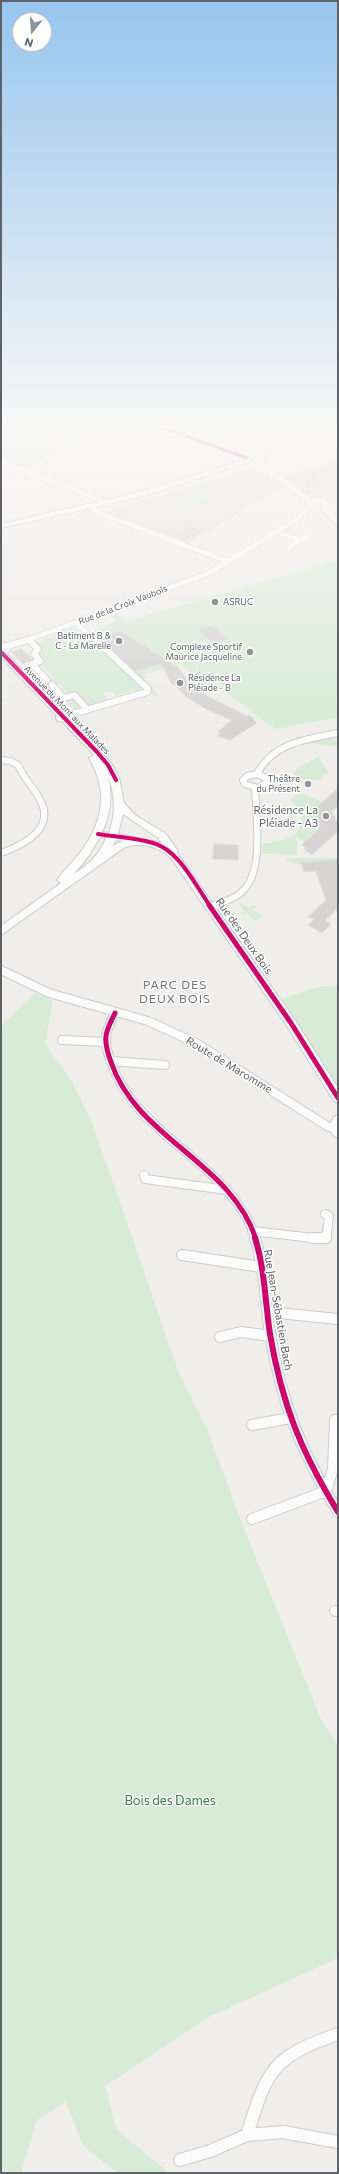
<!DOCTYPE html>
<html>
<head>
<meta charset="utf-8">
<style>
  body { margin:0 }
  #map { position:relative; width:339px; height:2174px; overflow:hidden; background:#efeeea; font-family:Commissioner,sans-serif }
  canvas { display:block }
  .frame { position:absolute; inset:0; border:2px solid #5f6368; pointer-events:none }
  .north { position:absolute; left:12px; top:12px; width:40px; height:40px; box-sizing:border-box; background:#fff; border:1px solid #bfc1c3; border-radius:50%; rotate:197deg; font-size:11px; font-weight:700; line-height:16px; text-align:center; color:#5f6368 }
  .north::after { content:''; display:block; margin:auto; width:14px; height:18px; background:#919496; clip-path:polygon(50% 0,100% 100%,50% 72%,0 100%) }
</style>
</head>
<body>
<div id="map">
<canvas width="339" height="2174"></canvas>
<div class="frame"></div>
<div class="north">N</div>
</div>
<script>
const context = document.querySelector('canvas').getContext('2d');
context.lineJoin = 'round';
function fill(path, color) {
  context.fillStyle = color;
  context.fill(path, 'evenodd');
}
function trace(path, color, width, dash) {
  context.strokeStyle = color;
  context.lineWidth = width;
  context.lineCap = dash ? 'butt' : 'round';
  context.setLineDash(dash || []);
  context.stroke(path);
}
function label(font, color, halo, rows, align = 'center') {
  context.font = font + ' Commissioner,sans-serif';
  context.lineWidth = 3;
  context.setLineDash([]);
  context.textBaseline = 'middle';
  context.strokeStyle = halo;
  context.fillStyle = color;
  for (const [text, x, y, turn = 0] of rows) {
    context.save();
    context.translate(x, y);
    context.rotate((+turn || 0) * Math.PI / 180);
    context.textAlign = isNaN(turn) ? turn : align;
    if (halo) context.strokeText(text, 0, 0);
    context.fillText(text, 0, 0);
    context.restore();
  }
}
const education = new Path2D(`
  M338,460V505H334L323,499L306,498L280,477Z
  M250,469L270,476L283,487L188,543L105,512Z`);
const green = new Path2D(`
  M58,428H80L92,434L71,444L45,435Z
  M41,437L65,446L64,447L24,467L1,458V447Z
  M200,492L210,496L195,505L184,500Z
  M338,560V717L276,729L220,689L215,690L179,664L145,674V680L158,695L154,696L88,632L117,621L111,616L116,614L127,621Z
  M73,628L80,637L90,635L111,659H114L133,678L132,679L145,690L138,693L134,690L116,696L111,691L102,693L111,702L69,715L67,711L74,708L67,701L59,703L71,699L70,695L59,684L46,688L41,682L54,678L39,662L33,644L45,640L42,637L46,639Z
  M329,736L338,743V747L310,743L308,740Z
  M318,757L329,773L323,775L320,780L289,779L297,768Z
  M302,794L323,802L321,827L305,842L295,837L297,840V855L262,853L263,843C271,843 283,841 291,837C307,827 303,810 290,800L296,795Z
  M284,858H337L338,860L295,864Z
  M241,903L250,908L253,905L257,907L252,910L264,916L255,921L247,913L242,915L240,913L244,911L238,904Z
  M338,986V1087L281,999L317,987Z
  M35,993L53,1001L45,1044L73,1083L92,1122L179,1373L208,1431L239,1516L321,1719L338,1746V1958L211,2016L105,2086L116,2129L169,2173H118L83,2146L66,2102L37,2120L21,2173H1V1026Z`);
const building = new Path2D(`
  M338,464V471L316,477L321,480L316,492L305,485L310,472Z
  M190,526L203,531L186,541L173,536Z
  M213,626L228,639L213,643L198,630Z
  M121,631L179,668L187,680L192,684H194L207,696L247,716L250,715L257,723L230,740L217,736L221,733L218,732L232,720L208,710L185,696L177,687L171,683L161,664L135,671L100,637Z
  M22,649L32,659L23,664L11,652Z
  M338,789V806L332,811L336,821L338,822V831L312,855L305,850V846L302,845L321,827L315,809Z
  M214,844L238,845V860L213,859Z
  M338,860V908L325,921L331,924L322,933L308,925L314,919L308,917L326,900L316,871L304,872L301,863Z`);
const streetFar4 = new Path2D(`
  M22,428L71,446
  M164,428L251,456
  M257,461L310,501
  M1,462L109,503
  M24,471L107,428
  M319,500L325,502L326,506L315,508L308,504L311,501Z
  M91,507L99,513L229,562
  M323,507L338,522
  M277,532L300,540
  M289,547L307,536
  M75,623L97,641
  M25,641L209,573L299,518L310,506`);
const streetFar3 = new Path2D(`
  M29,640L38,649L34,654L40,661L32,664L47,680
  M7,646L28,640
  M52,685L64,698L74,695L87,709
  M59,718L147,692L148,689L96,640
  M1,760L10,761L18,765C24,779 31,784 38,796C58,827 26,844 1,853
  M257,774C273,743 306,739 338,733
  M257,774L266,778L267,782L262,786L257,788L245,784L243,780L247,776Z
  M214,906C225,901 240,897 247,886C263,864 256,814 255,788`);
const streetFar2 = new Path2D(`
  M212,907L216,905
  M1,970L49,993L148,1021L196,1043L327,1126L335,1129
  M115,1013C112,1020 107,1028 106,1036C105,1044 108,1054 111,1062C136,1138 231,1162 256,1239
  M62,1040L106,1042
  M110,1061L165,1065
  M144,1175L145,1179L227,1190
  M325,1214L329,1216L326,1239
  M252,1231L322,1239`);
const streetFar1 = new Path2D(`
  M255,1238C265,1269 265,1302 270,1334C282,1405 301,1451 338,1512
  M312,1238H326
  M182,1255L261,1267
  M268,1312L338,1319
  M220,1337L241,1332L271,1336
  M252,1425L290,1418
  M252,1519L326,1491L333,1469L335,1420H338
  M335,1611H338`);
const street = new Path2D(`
  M247,2135C267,2071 271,2057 338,2034
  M180,2160L210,2151L247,2135L283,2132L338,2142`);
const secondary = new Path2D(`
  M319,428H328L260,458L255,457Z
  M248,459L250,460V462L140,497L1,528V524L135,493Z
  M1,641L11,648L7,654L111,763L119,777L124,803L135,815L166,834L178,851L177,853L295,1020L338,1088V1103L334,1101L287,1026L171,858C156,846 144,842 125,847L1,935V926L61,883L57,880C63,871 72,863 79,854C103,823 109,792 89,758L94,755L1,657ZM108,776C115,793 116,815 109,833L102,832C111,813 113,796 108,776ZM123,814L158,838L162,843L118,834ZM100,837L106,838C100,854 88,865 74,874L88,857ZM116,840L123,841L112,846Z
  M338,1115V1138L334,1136L328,1127L334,1117Z`);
const cyclewayFar3 = new Path2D(`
  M164,428L247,458`);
const cyclewayFar2 = new Path2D(`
  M2,653L97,752L108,765L116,780
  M98,834C116,837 135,838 153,843C178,849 196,886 210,906`);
const cyclewayFar1 = new Path2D(`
  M209,905L291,1023L338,1098
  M115,1013C112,1020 107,1028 106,1036C105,1044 108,1054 111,1062C136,1138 231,1162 256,1239`);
const cycleway = new Path2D(`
  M255,1238C265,1269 265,1302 270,1334C282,1405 301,1451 338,1512`);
const markers = [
  [215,602,4,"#919496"],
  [119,641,4,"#919496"],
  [250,652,4,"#919496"],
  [180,683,4,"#919496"],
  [308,784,4,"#919496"],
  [326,816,4,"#919496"]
];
const farPoinames = [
  ["ASRUC",223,602,"left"],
  ["Batiment B &",111,636],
  ["C - La Marelle",111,646],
  ["Complexe Sportif",242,647],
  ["Maurice Jacqueline",242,657],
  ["Résidence La",188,678,"left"],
  ["Pléiade - B",188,688,"left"],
  ["Théâtre",300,779],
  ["du Présent",300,789]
];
const farStreetnames = [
  ["Rue de la Croix Vaubois",123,605,-21],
  ["Avenue du Mont aux Malades",67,710,46]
];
const poiNames = [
  ["Résidence La",318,810],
  ["Pléiade - A3",318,823]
];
const streetNames = [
  ["Rue des Deux Bois",244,936,55],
  ["Route de Maromme",229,1065,31],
  ["Rue Jean-Sébastien Bach",278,1310,80]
];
const neighbourhoodNames = [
  ["PARC DES",175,985],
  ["DEUX BOIS",175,999]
];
const nearParknames = [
  ["Bois des Dames",170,1801]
];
fill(education, '#e2e0da');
fill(green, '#d8ebd6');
fill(building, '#d6d5d3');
trace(building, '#deddd9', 1);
trace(streetFar4, '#cbcccc', 6);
trace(streetFar3, '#cbcccc', 8);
trace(streetFar2, '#cbcccc', 10);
trace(streetFar1, '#cbcccc', 12);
trace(street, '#cbcccc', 14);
trace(secondary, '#cacacb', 2);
trace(streetFar4, '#fdfcfc', 5);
trace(streetFar3, '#fdfcfc', 6);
trace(streetFar2, '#fdfcfc', 8);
trace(streetFar1, '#fdfcfc', 10);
trace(street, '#fdfcfc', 12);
fill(secondary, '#fdfcfc');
trace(cyclewayFar3, '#d6006c', 3);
trace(cyclewayFar2, '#d6006c', 4);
trace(cyclewayFar1, '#d6006c', 5);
trace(cycleway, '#d6006c', 6);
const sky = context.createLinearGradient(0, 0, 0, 733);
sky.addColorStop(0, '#97c6ef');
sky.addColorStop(0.58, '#f8f7f6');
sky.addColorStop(1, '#f8f7f600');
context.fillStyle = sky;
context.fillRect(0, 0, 339, 733);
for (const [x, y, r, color] of markers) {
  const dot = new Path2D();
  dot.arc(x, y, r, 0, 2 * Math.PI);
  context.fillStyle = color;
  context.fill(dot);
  trace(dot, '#fff', 1.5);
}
label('9px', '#5f6368', '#fff', farPoinames, 'right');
label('9px', '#5f6368', '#fff', farStreetnames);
label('11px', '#5f6368', '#fff', poiNames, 'right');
label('11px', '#5f6368', '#fff', streetNames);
context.letterSpacing = '1px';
label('12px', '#70757a', '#fff', neighbourhoodNames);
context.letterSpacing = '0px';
label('13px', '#348238', '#fff', nearParknames);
</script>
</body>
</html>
